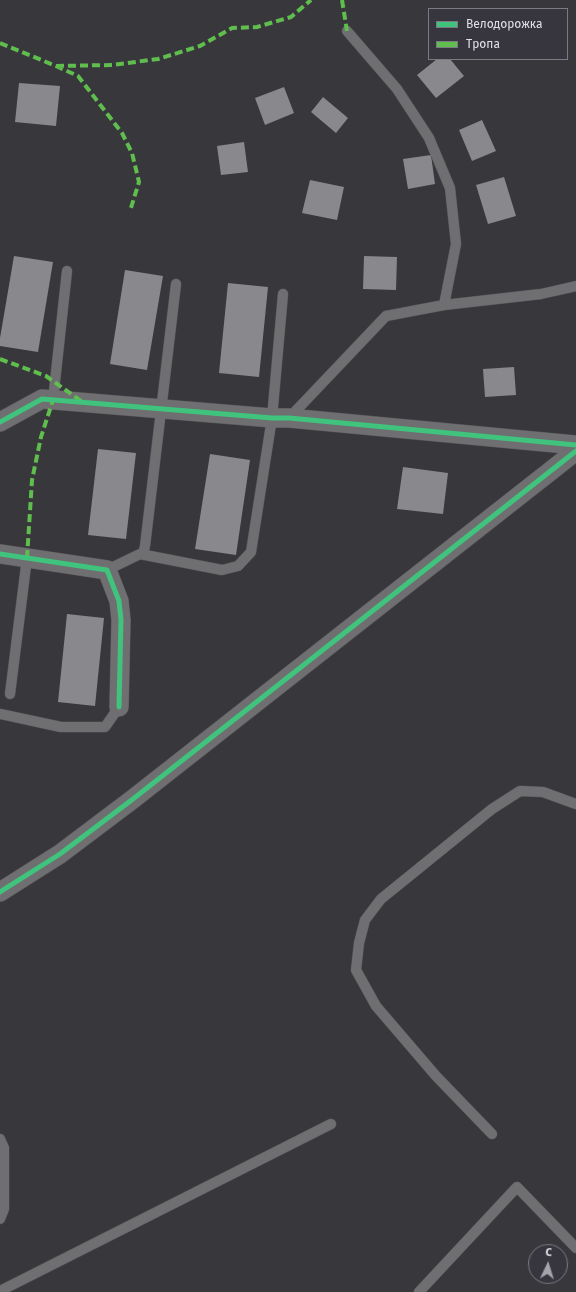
<!DOCTYPE html>
<html>
<head>
<meta charset="utf-8">
<style>
  body { margin:0 }
  #map { position:relative; width:576px; height:1292px; overflow:hidden; background:#38373c; font-family:"Fira Sans",sans-serif }
  canvas { display:block }
  .legend { position:absolute; left:428px; top:8px; width:140px; height:52px; box-sizing:border-box; background:#37353e; border:1px solid #7b7981; margin:0; padding:5px 7px; list-style:none; font-size:12px; color:#e0dfe5 }
  .legend li { display:flex; align-items:center; gap:8px; height:20px }
  .legend b { width:20px; border:1px solid #7b7981 }
  .north { position:absolute; left:528px; top:1244px; width:40px; height:40px; box-sizing:border-box; background:#37353e; border:1px solid #7b7981; border-radius:50%; rotate:4deg; font-size:11px; font-weight:700; line-height:16px; text-align:center; color:#e0dfe5 }
  .north::after { content:''; display:block; margin:auto; width:14px; height:18px; background:#a5a4aa; clip-path:polygon(50% 0,100% 100%,50% 72%,0 100%) }
</style>
</head>
<body>
<div id="map">
<canvas width="576" height="1292"></canvas>
<ul class="legend">
<li><b style="height:5px;background:#40c37c"></b>Велодорожка</li>
<li><b style="height:5px;background:#5fbe4e"></b>Тропа</li>
</ul>
<div class="north">С</div>
</div>
<script>
const context = document.querySelector('canvas').getContext('2d');
context.lineJoin = 'round';
function fill(path, color) {
  context.fillStyle = color;
  context.fill(path, 'evenodd');
}
function trace(path, color, width, dash) {
  context.strokeStyle = color;
  context.lineWidth = width;
  context.lineCap = dash ? 'butt' : 'round';
  context.setLineDash(dash || []);
  context.stroke(path);
}
const building = new Path2D(`
  M437,59H450L464,76L436,98L417,75Z
  M19,83L60,86L56,126L15,122Z
  M284,87L294,113L265,125L255,98Z
  M323,97L348,118L336,133L311,112Z
  M482,120L496,151L472,161L459,130Z
  M244,142L248,172L221,175L217,146Z
  M431,155L435,184L408,189L403,159Z
  M504,177L516,216L488,224L476,185Z
  M310,180L344,187L337,220L302,213Z
  M14,256L53,262L38,352L0,346V338Z
  M364,256L397,257L396,290L363,289Z
  M125,270L163,276L147,370L110,364Z
  M228,283L268,287L259,377L219,373Z
  M514,367L516,395L485,397L483,369Z
  M98,449L136,453L126,539L88,535Z
  M210,454L250,460L236,555L195,549Z
  M403,467L448,473L443,514L397,509Z
  M67,614L104,618L95,706L58,702Z`);
const lane = new Path2D(`
  M444,305L541,294L576,286
  M53,400L67,271
  M289,418L386,316L444,305L456,244L450,188L429,138L397,89L347,31
  M143,554L145,546L176,284
  M107,570L140,554L222,570L238,566L251,552L272,418L283,294
  M10,694L27,558
  M0,714L61,727H105L119,707
  M492,1134L436,1076L376,1006L356,970L359,943L365,920L381,899L492,809L520,791L543,792L576,804
  M0,1139L4,1148V1209L0,1219
  M0,1291L331,1124
  M419,1292L517,1187L576,1248`);
const street = new Path2D(`
  M0,422L42,399L272,418H289L576,445
  M0,554L107,570L119,601L121,620L119,707
  M0,892L60,854L133,799L576,451`);
const quiet = new Path2D(`
  M342,0L347,31
  M0,43L56,66L78,76L122,133L132,153L139,182L130,211
  M56,66L112,65L158,59L200,46L232,28L257,27L291,17L311,0
  M0,359L46,376L81,401
  M27,558L32,480L41,437L53,400`);
const cycleway = new Path2D(`
  M0,422L42,399L272,418H289L576,445
  M0,554L107,570L119,601L121,620L119,707
  M0,892L60,854L133,799L576,451`);
fill(building, '#89888c');
trace(lane, '#545356', 11);
trace(street, '#545356', 20);
trace(lane, '#6f6e71', 10);
trace(street, '#6f6e71', 19);
trace(quiet, '#5fbe4e', 4, [8, 4]);
trace(cycleway, '#40c37c', 5);
</script>
</body>
</html>
